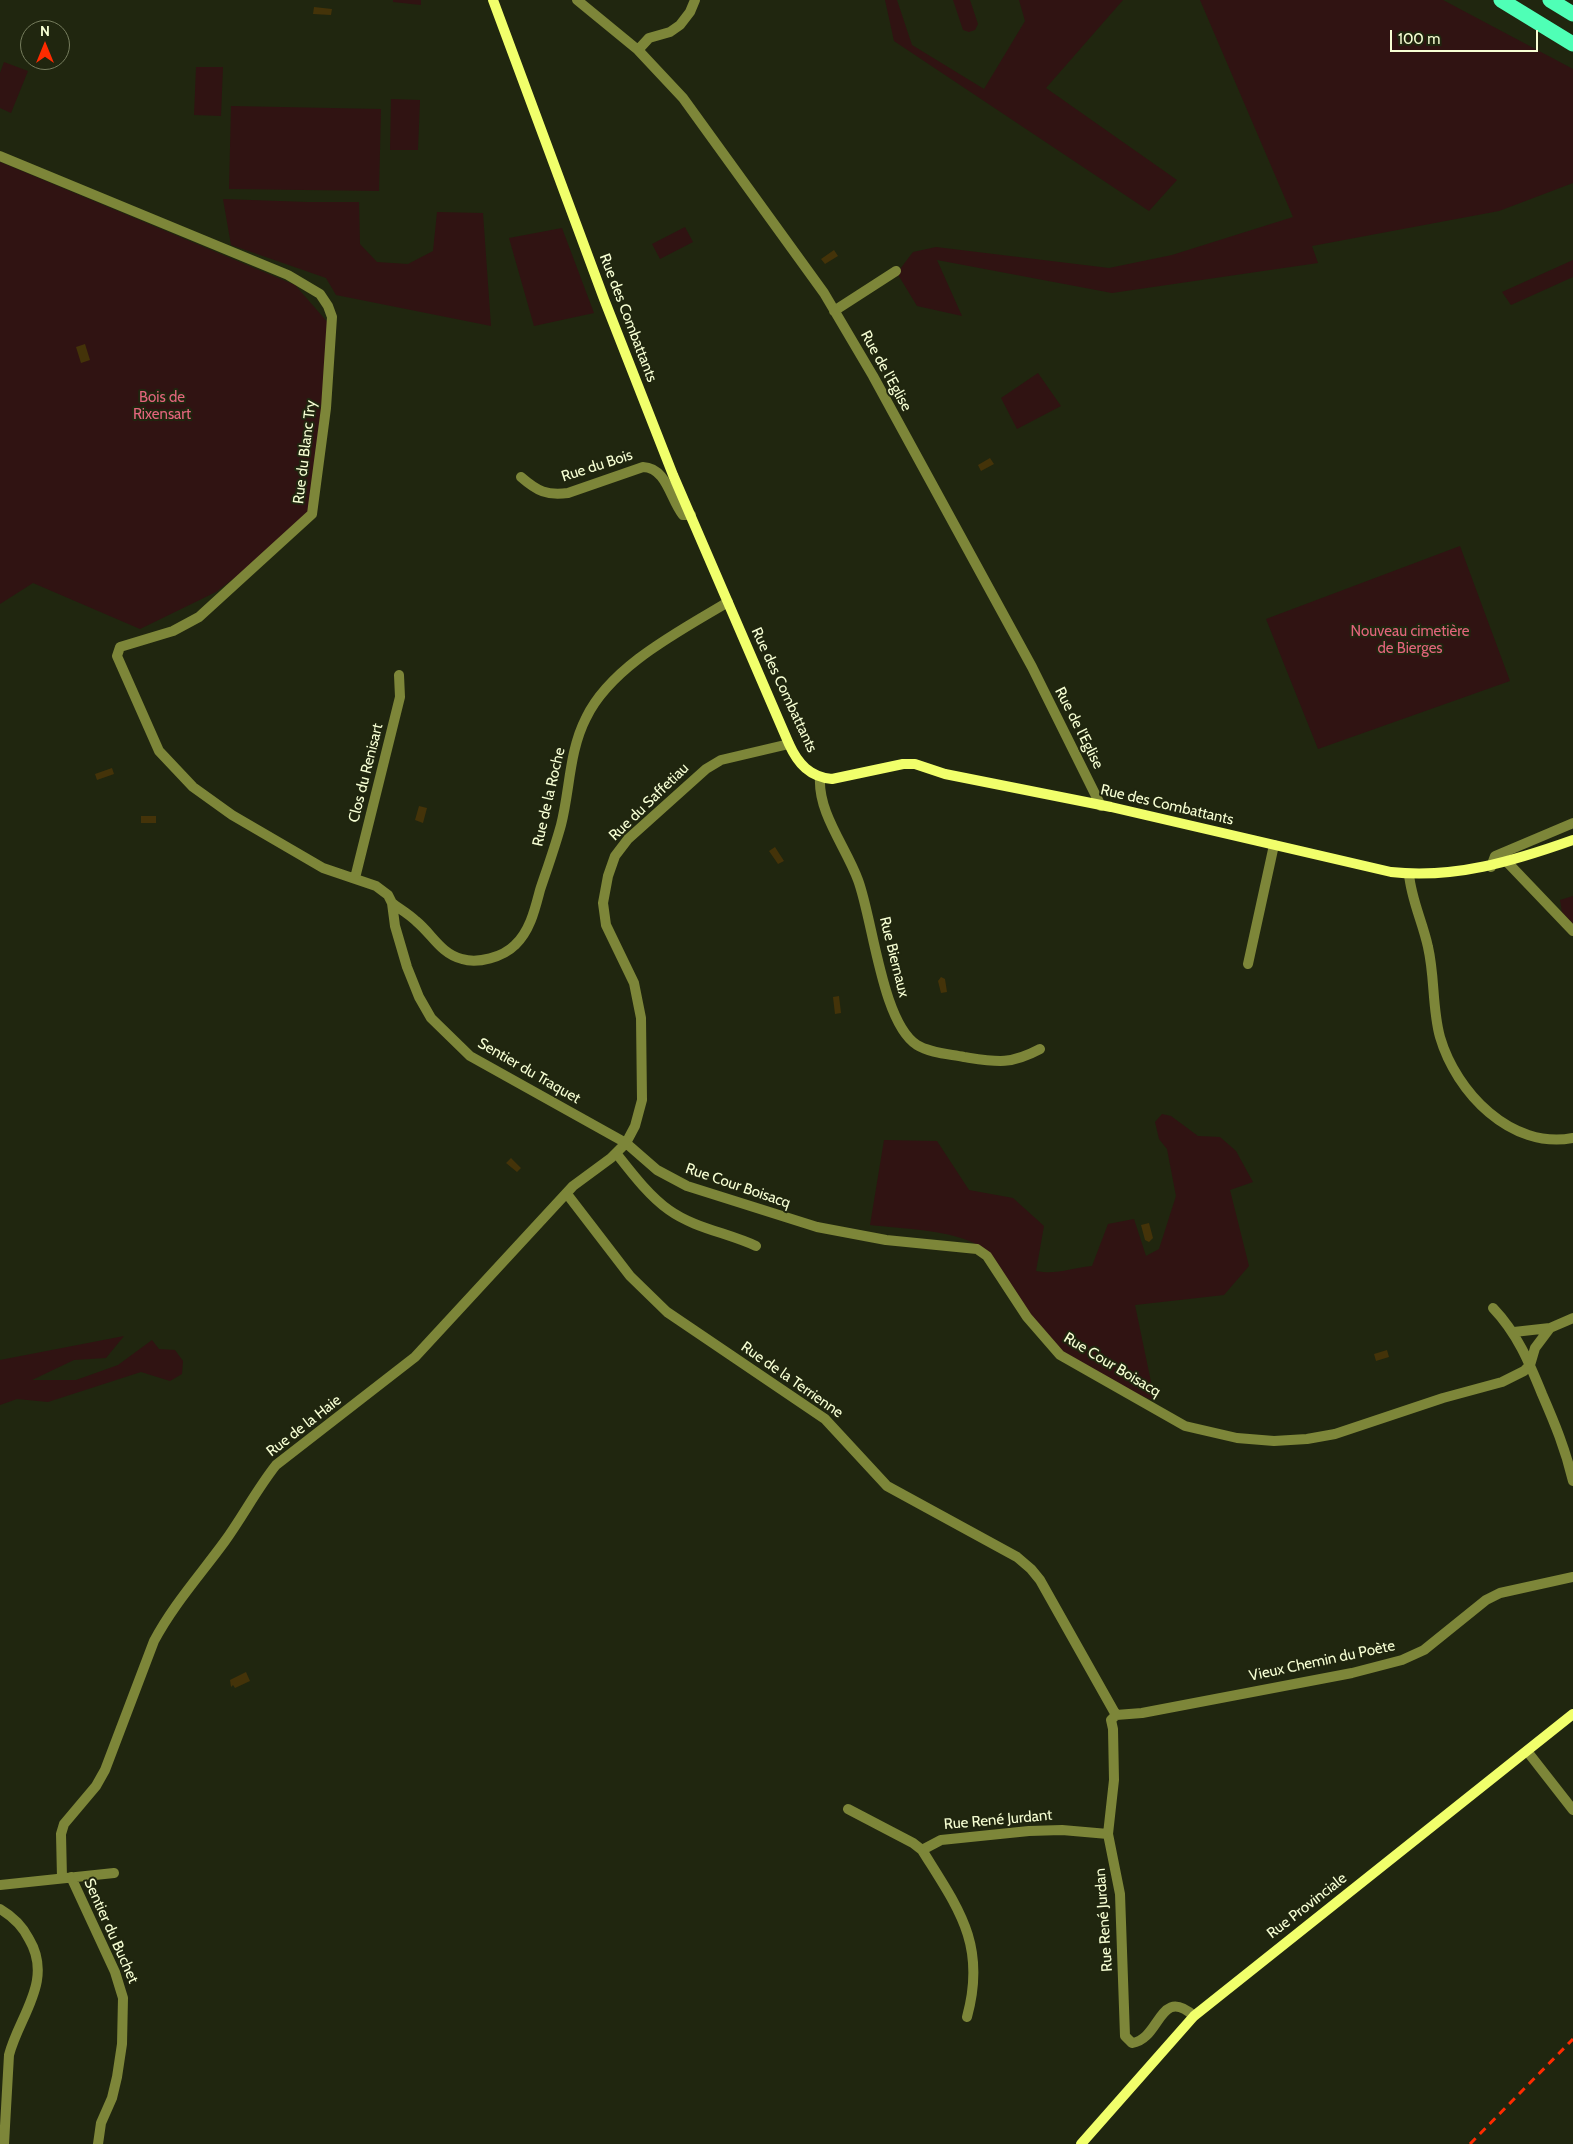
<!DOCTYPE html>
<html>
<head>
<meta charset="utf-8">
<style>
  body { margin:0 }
  #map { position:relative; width:1573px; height:2144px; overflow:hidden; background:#20260f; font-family:Cabin,sans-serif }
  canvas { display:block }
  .north { position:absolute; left:20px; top:20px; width:50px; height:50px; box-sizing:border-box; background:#20260f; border:1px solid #767d5e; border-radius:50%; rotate:0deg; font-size:14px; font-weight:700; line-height:20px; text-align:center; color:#f7ffd4 }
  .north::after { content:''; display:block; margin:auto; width:18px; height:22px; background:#ff2b00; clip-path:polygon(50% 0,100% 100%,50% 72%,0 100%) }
  .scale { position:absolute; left:1390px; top:30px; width:148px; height:22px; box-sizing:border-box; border:2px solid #f7ffd4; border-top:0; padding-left:6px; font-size:15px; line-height:18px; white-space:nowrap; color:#f7ffd4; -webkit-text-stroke:4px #20260f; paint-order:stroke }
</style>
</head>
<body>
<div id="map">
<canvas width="1573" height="2144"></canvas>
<div class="north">N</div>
<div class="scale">100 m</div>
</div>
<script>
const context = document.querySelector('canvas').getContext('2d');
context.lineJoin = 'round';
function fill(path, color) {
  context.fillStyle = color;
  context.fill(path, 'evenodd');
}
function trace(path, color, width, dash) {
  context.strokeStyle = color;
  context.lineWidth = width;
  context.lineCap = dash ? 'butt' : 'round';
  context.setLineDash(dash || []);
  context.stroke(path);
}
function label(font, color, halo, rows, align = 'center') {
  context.font = font + ' Cabin,sans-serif';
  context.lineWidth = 4;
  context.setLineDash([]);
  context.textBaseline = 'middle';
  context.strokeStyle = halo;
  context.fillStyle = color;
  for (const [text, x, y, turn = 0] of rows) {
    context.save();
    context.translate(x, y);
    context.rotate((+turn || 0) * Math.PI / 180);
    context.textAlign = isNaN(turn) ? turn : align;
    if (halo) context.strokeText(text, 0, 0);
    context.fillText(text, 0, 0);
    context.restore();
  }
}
const green = new Path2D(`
  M393,0H421V5L393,2Z
  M885,0H897L912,45L984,89L1025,21L1019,0H1123L1046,88L1177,180L1149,211L894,41Z
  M953,0H970L978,24L975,30L969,32L963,30Z
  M1200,0H1443L1573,69V183L1499,211L1312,246L1318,263L1112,293L937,260L962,316L917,306L897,273L913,252L936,247L1109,268L1172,255L1293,217Z
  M4,62L28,71L11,113L0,108V73Z
  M196,67H223L221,116L194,115Z
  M391,99L420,100L418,150H390Z
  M231,106L381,109L379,191L229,189Z
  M0,162L295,285L330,325L310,520L216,592L140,629L33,583L0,604Z
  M223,199L307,202H359L360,244L377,262L408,264L433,251L437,212L483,213L491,326L336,295L326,278L231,245Z
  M685,227L693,242L660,259L652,244Z
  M562,228L594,313L534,326L509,238Z
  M1573,260V277L1511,305L1502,292Z
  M1038,373L1061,406L1017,429L1001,398Z
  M1460,546L1510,681L1318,749L1266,619Z
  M1573,896V924L1562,912L1560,900Z
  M1162,1114L1171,1116L1198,1136L1220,1137L1236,1151L1253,1182L1230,1190L1249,1266L1224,1295L1135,1305L1155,1401C1101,1379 1061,1363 1024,1314C1015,1302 984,1248 974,1243C943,1229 904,1229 870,1225L884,1140L937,1141L969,1190L1013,1198L1044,1226L1036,1271C1058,1275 1069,1268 1092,1266L1108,1224L1134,1219L1146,1256L1159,1249L1176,1196L1167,1149L1159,1139L1155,1122Z
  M124,1336L106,1358L74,1360L32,1380H76L118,1365L152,1340L159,1349L175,1350L183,1361L182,1374L170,1381L141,1372L48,1402L17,1399L0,1405V1360Z`);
const water = new Path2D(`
  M314,7L332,9L331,15L313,14Z
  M834,250L838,256L825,264L821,259Z
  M85,344L90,360L81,363L76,347Z
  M990,458L994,464L981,471L978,465Z
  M112,768L114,774L97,780L95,774Z
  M419,806L427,808L423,823L415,820Z
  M141,816H156V823H141Z
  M775,847L784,861L778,864L769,851Z
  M941,977L945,979L947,992L941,993L938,981Z
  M839,996L841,1013L835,1014L833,997Z
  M511,1158L521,1168L517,1172L506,1163Z
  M1149,1223L1153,1238L1149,1242L1145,1240L1141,1225Z
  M1387,1350L1389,1357L1376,1361L1374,1354Z
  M246,1672L250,1681L235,1688L233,1685L231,1687L230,1680Z`);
const street = new Path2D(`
  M577,0L638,50L683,98L824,293L873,376L1032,667L1101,806
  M638,50L649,38L670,32L680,25L690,12L695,0
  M0,156L288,275L320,294L328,306L332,317L326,408L312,514L199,617L173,631L120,647L117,656L159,751L193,787L232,815L323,868L376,886L388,895L392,903L395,926L407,967L419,997L431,1018L470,1056L626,1143L657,1170L687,1186L817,1227L886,1240L977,1249L987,1256L1027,1317L1060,1355L1185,1426L1237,1438L1274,1441L1307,1439L1335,1434L1443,1398L1502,1382L1524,1371L1530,1365L1535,1348L1550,1328L1573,1318
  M834,311L896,271
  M521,477C537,491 547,496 568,493L643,467C667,468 670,499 683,515H691
  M820,778C818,813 846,847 858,880C873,920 882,1023 917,1045C930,1053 949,1054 964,1057C997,1062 1010,1065 1040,1049
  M1508,863L1573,931
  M1491,867L1495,856L1573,823
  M1409,874C1411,899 1423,923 1428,947C1435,977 1432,1008 1440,1037C1456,1092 1511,1150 1573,1138
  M355,878L400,697L399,675
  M392,903C400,909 409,914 416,921C432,934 441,954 462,959C478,964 503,957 515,945C530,931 535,909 540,890C547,869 555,847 561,825C570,790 569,751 586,718C611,666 680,631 728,602
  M1248,964L1274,845
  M616,1153C631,1172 649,1196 669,1210C694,1228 728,1233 756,1246
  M567,1194L630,1276L667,1312L825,1419L887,1486L1017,1557L1031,1569L1040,1580L1116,1715
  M1493,1308C1517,1333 1529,1362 1542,1394C1555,1424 1565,1448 1573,1481
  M1514,1332L1550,1328
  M1116,1715L1142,1713L1352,1673L1402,1660L1424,1650L1486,1600L1500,1593L1573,1577
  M1116,1715L1111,1720L1113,1729L1114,1780L1108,1834L1120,1894L1125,2036L1132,2043C1161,2039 1159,1985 1194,2016
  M1527,1751L1573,1810
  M848,1809L913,1843L922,1850L941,1840L1029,1831L1062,1830L1108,1834
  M922,1850C958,1908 987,1944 967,2017
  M71,1877L115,1972L123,1998L122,2044L117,2077L112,2098L101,2123L98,2144
  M62,1878L61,1834L64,1824L96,1786L105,1770L154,1641C173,1605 201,1574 225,1541C243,1516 257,1489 276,1465L415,1357L573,1186L611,1158L626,1143L635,1126L642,1100L641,1018L634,983L606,925L603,903L608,876L615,856L628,839L706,769L721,760L789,744
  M0,1885L114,1873
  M0,1909C12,1916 23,1927 29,1939C54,1981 19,2016 9,2055L4,2144`);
const secondary = new Path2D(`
  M493,0L604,299L673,475L789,744C798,764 810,777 832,779L903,764H915L945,774L1111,807L1391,872C1455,879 1514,861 1573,840
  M1081,2144L1194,2016L1573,1714`);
const highway = new Path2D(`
  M1501,0L1573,44
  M1550,0L1573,14`);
const rail = new Path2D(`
  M1470,2144L1573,2039`);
const streetNames = [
  ["Rue des Combattants",628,318,69],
  ["Rue de l'Eglise",886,371,61],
  ["Rue du Blanc Try",305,452,-83],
  ["Rue du Bois",597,466,-18],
  ["Rue des Combattants",784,690,65],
  ["Rue de l'Eglise",1079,728,63],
  ["Clos du Renisart",366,773,-76],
  ["Rue de la Roche",549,797,-77],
  ["Rue du Saffetiau",649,802,-44],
  ["Rue des Combattants",1167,805,13],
  ["Rue Biernaux",894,957,76],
  ["Sentier du Traquet",529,1071,30],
  ["Rue Cour Boisacq",738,1186,19],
  ["Rue Cour Boisacq",1112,1365,31],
  ["Rue de la Terrienne",792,1380,35],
  ["Rue de la Haie",304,1426,-38],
  ["Vieux Chemin du Poète",1322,1661,-12],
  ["Rue René Jurdant",998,1820,-5],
  ["Rue Provinciale",1307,1906,-38],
  ["Rue René Jurdan",1104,1920,-94],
  ["Sentier du Buchet",111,1931,66]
];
const parkNames = [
  ["Bois de",162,398],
  ["Rixensart",162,415],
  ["Nouveau cimetière",1410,632],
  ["de Bierges",1410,649]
];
fill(green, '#301312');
fill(water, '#443309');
trace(street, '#7d8639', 10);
trace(secondary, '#f1ff6b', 10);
trace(highway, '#4fffb6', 15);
trace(rail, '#ff2b00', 3, [8, 6]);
label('15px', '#f7ffd4', '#20260f', streetNames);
label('15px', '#e2657c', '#20260f', parkNames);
</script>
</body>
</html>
